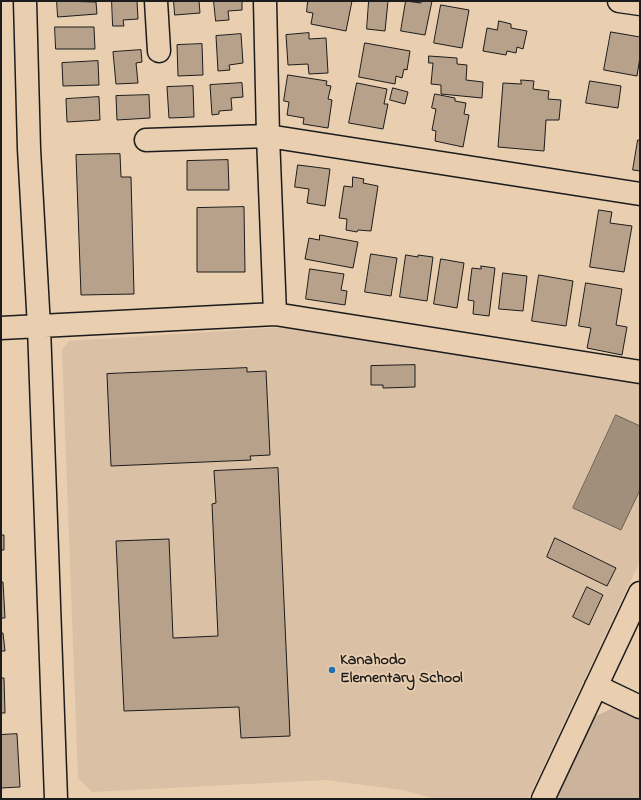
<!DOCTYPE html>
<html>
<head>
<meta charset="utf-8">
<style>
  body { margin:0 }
  #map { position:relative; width:641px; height:800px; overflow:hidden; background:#e9ceb0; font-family:"Indie Flower",sans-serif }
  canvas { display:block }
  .frame { position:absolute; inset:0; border:2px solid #1c1c1c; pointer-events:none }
</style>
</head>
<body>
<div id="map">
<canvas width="641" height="800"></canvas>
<div class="frame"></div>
</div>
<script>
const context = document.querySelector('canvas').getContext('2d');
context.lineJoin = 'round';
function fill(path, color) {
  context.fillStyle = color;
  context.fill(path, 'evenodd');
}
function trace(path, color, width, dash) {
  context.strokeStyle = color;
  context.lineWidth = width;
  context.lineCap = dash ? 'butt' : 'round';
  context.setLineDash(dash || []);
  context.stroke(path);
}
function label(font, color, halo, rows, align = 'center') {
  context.font = font + ' "Indie Flower",sans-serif';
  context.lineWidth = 3.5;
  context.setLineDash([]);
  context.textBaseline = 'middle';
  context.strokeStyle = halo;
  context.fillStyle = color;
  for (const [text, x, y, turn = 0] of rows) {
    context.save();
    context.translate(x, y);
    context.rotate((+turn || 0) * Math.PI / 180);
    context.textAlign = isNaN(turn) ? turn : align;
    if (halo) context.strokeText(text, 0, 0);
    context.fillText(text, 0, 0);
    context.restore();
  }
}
const built = new Path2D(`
  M286,327L640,384V561L528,799H436L402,790L326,780L92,792L78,778L62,350L69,341Z`);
const green = new Path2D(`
  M615,707L640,719V799H556L594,717Z`);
const water = new Path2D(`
  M616,415L640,426V490L621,530L573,508Z`);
const building = new Path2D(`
  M57,1L96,2L97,14L58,17Z
  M112,1H137L138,19L123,20L124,26H113Z
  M174,1H199L200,13L175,15Z
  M214,1H242V10L228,11L229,20L216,21Z
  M308,1H352L346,31L311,24L313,13L307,12Z
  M369,1H388L385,31L367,29Z
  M406,1L421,3V1H432L425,35L401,31Z
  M441,5L469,10L462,48L434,43Z
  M499,21L511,24V28L527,31L523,49L517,47L516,53L507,51L506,55L483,51L487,28L497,30Z
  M55,27H94L95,49H56Z
  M611,32L640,37V57L637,76L604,70Z
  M309,33V39L326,38L328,73L309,74L308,64L288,65L286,35Z
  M241,34L243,63L229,65L230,70L218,71L216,36Z
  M365,43L410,51L407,70L404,69L402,78L396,76L395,84L359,77Z
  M202,44L203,75L178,76L177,45Z
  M141,50L142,62L136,63L138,83L116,84L113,52Z
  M429,56L457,58V64L467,65L466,80L483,82L482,98L441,94V85L431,84L433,63H429Z
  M98,61L99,85L63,86L62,63Z
  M288,75L327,81L326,85L331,86L328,99L332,100L328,128L303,124L304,118L287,115L289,102L284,101Z
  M521,80L534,81L533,89L549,91L548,99L561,100L559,120H546L544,151L498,147L503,83L521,84Z
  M590,81L621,86L618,108L586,103Z
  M242,83L243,97L231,98L232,110L219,111V114L212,115L210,85Z
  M357,83L387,89L384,104H388L383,129L349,123Z
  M193,86L194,117L169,118L167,87Z
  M393,88L408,92L405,104L390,100Z
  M435,94L455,98V101L466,103L464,114L469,115L463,147L435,141L436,131L432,130L436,109L432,108Z
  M149,95L150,118L117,120L116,96Z
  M99,97L100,120L67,122L66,99Z
  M638,140H640V171L633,170Z
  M120,154L121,177H131L134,294L81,295L76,155Z
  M228,160L229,190H187V161Z
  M298,165L330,169L325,206L307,203L309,189L295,187Z
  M353,177L364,179L363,183L378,186L371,231L358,230L357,232L346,230L347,219L339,218L344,186L352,187Z
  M244,207L245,272H197V208Z
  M599,210L612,212L610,223L632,226L624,272L590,267Z
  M320,235L358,242L353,268L305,259L309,238L319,240Z
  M371,254L397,258L391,296L365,292Z
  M406,255L418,257V255L433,257L427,301L400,297Z
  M441,259L464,263L457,308L434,304Z
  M481,266L495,268L489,316L473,314L474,301L468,300L472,268L481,269Z
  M310,269L344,274L341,290L347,291L345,305L306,299Z
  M503,273L527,276L523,311L499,309Z
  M539,275L573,281L566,326L532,321Z
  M586,283L622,289L616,325L627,327L622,355L587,348L591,328L579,326Z
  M415,365V387L383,388V385H371V366Z
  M247,368V372L266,371L270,455L250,456L251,460L111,466L107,374Z
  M278,468L290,736L241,738L239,707L124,711L116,541L169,539L173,638L218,636L212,504L216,503L214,471Z
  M1,535H4V550H1Z
  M555,538L616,568L607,586L547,557Z
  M1,582H3L5,618H1Z
  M587,587L603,595L589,625L573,617Z
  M1,633H3L5,651H1Z
  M1,678H4L5,713H1Z
  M17,734L20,787L1,788V735Z`);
const minor = new Path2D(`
  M25,1L29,149L39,327L56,799
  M156,1L159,51
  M265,1L268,136L275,314
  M619,1L640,4
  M146,140L268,136L640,194
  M1,328L275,314L640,372
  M596,686L640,707
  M543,799L640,593`);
const markers = [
  [332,670,4,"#1f6fb2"]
];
const poiNames = [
  ["Kanahodo",340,661],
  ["Elementary School",340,679]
];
fill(built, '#dac0a5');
fill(green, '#cbb49b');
fill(water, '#a18f7c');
trace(water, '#6c6156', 1);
fill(building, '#b7a18b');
trace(building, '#1c1c1c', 1);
trace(minor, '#1c1c1c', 25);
trace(minor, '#e9ceb0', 22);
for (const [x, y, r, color] of markers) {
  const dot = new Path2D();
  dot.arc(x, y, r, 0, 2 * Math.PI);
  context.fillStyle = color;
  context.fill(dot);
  trace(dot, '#e9ceb0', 1.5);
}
label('bold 16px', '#1c1c1c', '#e9ceb0', poiNames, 'left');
</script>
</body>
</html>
